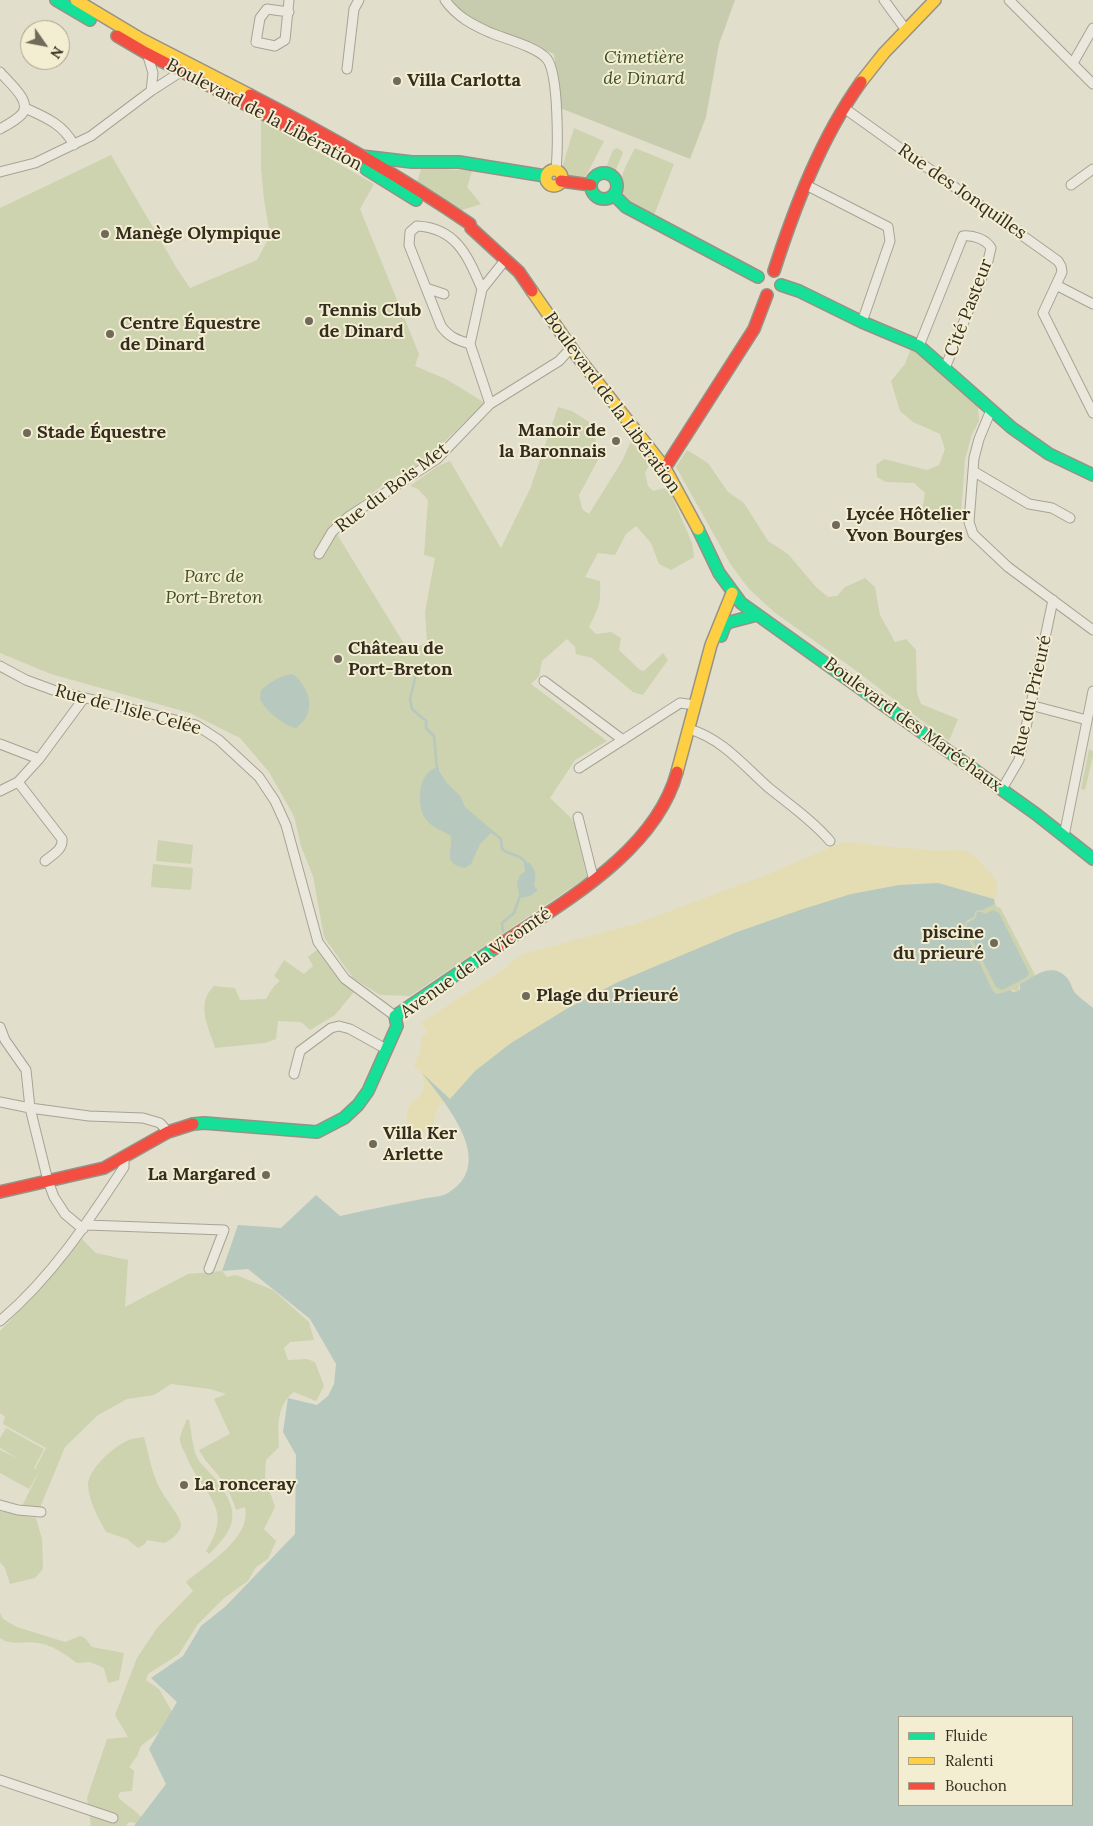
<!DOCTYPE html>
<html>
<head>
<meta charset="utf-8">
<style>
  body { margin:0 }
  #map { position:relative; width:1093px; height:1826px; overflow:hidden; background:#e2decc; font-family:Lora,serif }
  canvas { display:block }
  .legend { position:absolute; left:898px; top:1716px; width:175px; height:90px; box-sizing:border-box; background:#f3eed2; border:1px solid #a7a08a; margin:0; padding:6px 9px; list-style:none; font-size:15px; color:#342c1e }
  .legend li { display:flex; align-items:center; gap:10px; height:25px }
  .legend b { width:25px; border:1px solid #a7a08a }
  .north { position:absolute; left:20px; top:20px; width:50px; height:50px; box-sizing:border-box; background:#f3eed2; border:1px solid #a7a08a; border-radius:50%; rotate:123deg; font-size:14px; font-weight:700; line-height:20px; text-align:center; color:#342c1e }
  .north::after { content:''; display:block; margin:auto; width:18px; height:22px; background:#716a5b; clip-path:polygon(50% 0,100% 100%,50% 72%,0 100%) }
</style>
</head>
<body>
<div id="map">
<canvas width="1093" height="1826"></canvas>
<ul class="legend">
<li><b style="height:6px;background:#16e098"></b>Fluide</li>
<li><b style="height:6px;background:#ffcf43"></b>Ralenti</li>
<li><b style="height:6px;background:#f24e42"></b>Bouchon</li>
</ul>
<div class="north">N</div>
</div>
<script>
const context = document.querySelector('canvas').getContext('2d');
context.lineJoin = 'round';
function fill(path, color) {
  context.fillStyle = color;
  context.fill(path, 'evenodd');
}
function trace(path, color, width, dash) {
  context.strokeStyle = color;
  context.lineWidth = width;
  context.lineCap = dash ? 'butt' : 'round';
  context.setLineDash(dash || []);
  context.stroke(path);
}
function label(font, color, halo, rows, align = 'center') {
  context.font = font + ' Lora,serif';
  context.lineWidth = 4;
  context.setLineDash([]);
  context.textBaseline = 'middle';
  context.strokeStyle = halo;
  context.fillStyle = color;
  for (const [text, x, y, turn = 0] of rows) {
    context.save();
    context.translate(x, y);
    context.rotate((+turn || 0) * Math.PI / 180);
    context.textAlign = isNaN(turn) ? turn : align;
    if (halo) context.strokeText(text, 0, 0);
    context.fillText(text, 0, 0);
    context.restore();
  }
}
const green = new Path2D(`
  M261,119L374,184L360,209L419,354L415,366L446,379L485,403L447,439L433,456L388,481L347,512L332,526L409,652L427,642L425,612L435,558L424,555L428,500L418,489L410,486L438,466L450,461L501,548L530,489L558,407L572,411L589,422L595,438L599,458L579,495L582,509L589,514L622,461L631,441L650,463L645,473L648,486L653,491L668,487L692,543L694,557L671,570L659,564L651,543L636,526L626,534L615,555L598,553L585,577L600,581C601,604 599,607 589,627L596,634L611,632L621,638L619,650L640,670L644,671L663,653L668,660L643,695L633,692L592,658L576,654L575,647L567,639L542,661L539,676L531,684L607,741L575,760L550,798L570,817L574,823L587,877L410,996L380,995L353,978L324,937L313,876L301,846L294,816L269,772L240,738L190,713L51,674L0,653V208L111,155L176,267L190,288L257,260L270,236L264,199L261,169Z
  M574,128L604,141L584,180L566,178L562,168Z
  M617,148L622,151L623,153L614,174L605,170L613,150Z
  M635,148L674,164L654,215C645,211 632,207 625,200C611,189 629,160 635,148Z
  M421,169H443L472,171L467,187L481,204L462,210L456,209L417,183Z
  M912,346L922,353L978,407L979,421L972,434L965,459L961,515L938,523L922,510L925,493L914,483L886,482L877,477L876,465L884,459L927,470L939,465L945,449L940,434L913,422L900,411L891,381L905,364Z
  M687,450L708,463L728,492L744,503L768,541L788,554L816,587L828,597L837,596L845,587L865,578L875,587L880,615L895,642L906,639L916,650L917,693L921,704L958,719L949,741L851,667L774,612L749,589L731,565L676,467Z
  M1089,749L1093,751V756L1085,790L1081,789Z
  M158,840L193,845L191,864L156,861Z
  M153,864L193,868L191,890L151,887Z
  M995,904L998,908L1000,907L1035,975L1020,984L1018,991L1010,990L1000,994L993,991L964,930V924L974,917L976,911L983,910Z
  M318,949L335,972L354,992L335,1015L310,1030L301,1022L278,1021L276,1039L265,1043L215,1048C209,1027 195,1004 214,986L235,988L240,1000L266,999L274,986L280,981L274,976L284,960L304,974L313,966L308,957Z
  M82,1239L96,1253L128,1260L125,1307L188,1274L222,1271L227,1277L236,1275L273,1290L309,1322L314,1340L290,1342L284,1348L288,1360L307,1359L315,1362L324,1386L316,1401L294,1392C276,1406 278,1426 279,1447L266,1460L265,1478L275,1507L264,1529L276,1541L268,1559L256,1567L248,1581L224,1598L198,1624L179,1654L148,1674L146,1680L159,1689L174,1715L169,1724L141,1746L137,1756L129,1767L134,1771L132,1791L120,1792L118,1797C126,1806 135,1809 142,1818L140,1824L129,1822L126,1826H91L87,1798L107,1739L128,1737L115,1715L137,1658L157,1628L193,1591L186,1582C207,1564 252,1538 245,1507L236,1510C232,1497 226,1485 218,1475C211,1466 204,1460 199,1450L230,1434L214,1399L226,1394L210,1389L171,1384L154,1395L127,1399L98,1415L65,1447L39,1510L21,1508L40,1470L29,1489L0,1473V1450L19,1459L0,1448V1438L6,1428L44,1449L34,1468L37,1469L36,1467L46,1448L3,1424L5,1417L0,1413V1331L39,1291Z
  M187,1419L189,1420C192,1433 192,1450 199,1461C204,1468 212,1474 217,1481C241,1513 236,1528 209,1554L206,1551C236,1506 201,1495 186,1455C184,1451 181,1446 180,1441C179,1435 185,1425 187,1419Z
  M144,1437C149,1455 152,1476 162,1492C166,1500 182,1518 181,1526C180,1533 171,1539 165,1543L147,1540L145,1544L138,1548L127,1539L106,1532C98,1517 89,1502 88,1485C88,1469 115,1445 129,1440C133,1438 140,1438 144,1437Z
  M0,1511L36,1518L42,1539L43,1569L35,1578L10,1584L5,1568L0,1562Z
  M0,1613L3,1619L17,1627L65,1642L80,1636L85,1638L92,1647L124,1653L119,1680L108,1683L104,1668L90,1662L77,1663C66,1655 53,1645 38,1643C23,1640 13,1647 0,1638Z`);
const sand = new Path2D(`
  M846,842C874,845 903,848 931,850C943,851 955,848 966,851C976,855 985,867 992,875C998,883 1000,891 994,899L971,892L450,1100L438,1106L432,1128L424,1132L408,1128C407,1120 405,1112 410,1105C412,1100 419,1098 421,1094C428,1082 423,1074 414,1066L420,1051L422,1036L428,1032L421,1023L508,966L507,965L522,954L635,924L766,875L836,845Z`);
const cemetery = new Path2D(`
  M449,0H735L719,44L706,117L690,159L560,108L554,54L477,23Z`);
const water = new Path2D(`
  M293,674C311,689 317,713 296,728C286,727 263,709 260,699C260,697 261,691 261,690C271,682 280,675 293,674Z
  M439,767V771L446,782L460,796L465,807L493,831L480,844L471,864L464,868C442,863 453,851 451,836C442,830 432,828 425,818C416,803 418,770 439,767Z
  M524,863H530C537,873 536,875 534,886L538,890L530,896L520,898L517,883L520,875L525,872Z
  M938,883L994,899L995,904L983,910L976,911L974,917L967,921L963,927L993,991C999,996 1003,992 1010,990L1013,992L1018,991L1020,989V984C1036,975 1053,961 1068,979C1071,983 1072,989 1075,993C1080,998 1087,1003 1093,1008V1826H134L166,1784L149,1749L177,1702L151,1678L183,1656L201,1626L226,1606L295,1534L296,1455L283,1432L288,1398L317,1405L328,1396L334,1384L336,1364L310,1319L248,1269L222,1271L238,1225L281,1228L316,1195L340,1216C367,1210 395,1204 422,1199C430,1197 442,1197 448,1193C498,1163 445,1103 422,1073L450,1099L475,1071L511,1043L568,1008L618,982L737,932L800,910L851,894L899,885ZM899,1717H1072V1805H899Z
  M993,910L999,913L1029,973L1027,977L1002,990L996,987L966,928L967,923L976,918L977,912H981L985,914Z`);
const stream = new Path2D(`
  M416,674L410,699L412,709L426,721V728L434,736L437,769
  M491,831L501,839L502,849C510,856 521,853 527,865
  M503,931L502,923L514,913L520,896`);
const street = new Path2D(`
  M445,0C457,17 473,25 491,33C506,39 537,47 547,59C559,75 558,148 556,170
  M884,0L906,30
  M1009,0L1093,84
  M289,12L267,9L260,18L256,42L275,46L285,40L289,0
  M147,53L153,73L151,91
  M1073,63L1093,28
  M347,69L354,9L359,0
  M0,72C8,82 34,102 21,115C15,121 7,125 0,129
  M25,108C45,117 63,124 74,145
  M844,108L1058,261L1061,266L1062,272L1043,313L1093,413
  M0,172L35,163L91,136L151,91L182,71
  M806,185L888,227L890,241L862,322
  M1071,185L1093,169
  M1056,285L1093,304
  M426,288L444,294
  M470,344C457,340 449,337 441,326L409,245L410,232L417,226C457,228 468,257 482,289
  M919,346L963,236C973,235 986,239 991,248L987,265L945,368
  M490,404L470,344L482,289L506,259
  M991,410L979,439L974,458L969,522L973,534L1008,567L1093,630
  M973,471L1029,504L1052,508L1070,518
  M319,554L332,532L348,517L437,459L490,404L559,361L571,348
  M0,666L26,680L53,690L196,725L219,740L259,777L275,801L286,825L318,942L345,979L395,1016
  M544,681L623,740
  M1030,705L1087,720
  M689,729C723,739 744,766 769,788C790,805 813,821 830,841
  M0,744L39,759
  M579,768L680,703L695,705
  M18,782L62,839C63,850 53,854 45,861
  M1002,789L1019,760L1053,600
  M0,791L18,782L39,759L84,698
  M578,817L594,881
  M1064,836L1093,691
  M0,1027L5,1040L26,1070L30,1108L48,1181L54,1197L65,1214L83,1229
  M294,1074L300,1051L331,1028L339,1026L350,1029L386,1049
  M0,1102L30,1108L89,1116L143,1118L160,1123L168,1132
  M87,1225L224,1230L209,1269
  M0,1321C51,1278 88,1222 124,1167V1158
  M0,1505L18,1510L41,1512
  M0,1780L113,1818`);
const fast = new Path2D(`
  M56,0L90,20
  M361,156L412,162H459L545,176
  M366,169L416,200
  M591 186a13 13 0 1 1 26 0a13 13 0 1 1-26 0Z
  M614,195L626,207L758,277
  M781,285L799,291L862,322L919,346L1012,428L1049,454L1093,475
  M698,529L719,573L741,603L1036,814L1093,859
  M721,636L725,625L730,622L757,615
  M193,1124L204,1123L317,1132L344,1118L358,1105L368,1091L397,1026L395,1016L495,948`);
const slow = new Path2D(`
  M76,0L141,39L250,95
  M861,82L884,53L935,0
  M546 178a8 8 0 1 1 16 0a8 8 0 1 1-16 0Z
  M532,291L577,356L665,468L698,529
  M677,772L711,645L732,593`);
const jam = new Path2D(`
  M117,36L146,53L299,132
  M250,95C326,134 400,176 470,224L471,228L519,272L532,291
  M561,181L591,185
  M774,271C795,206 821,138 861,82
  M665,468L754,329L767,295
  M495,948C560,904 655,853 677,772
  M0,1192L104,1168L168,1132L193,1124`);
const markers = [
  [397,81,5,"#716a5b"],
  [105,234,5,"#716a5b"],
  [309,321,5,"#716a5b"],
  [110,334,5,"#716a5b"],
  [27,433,5,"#716a5b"],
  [616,441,5,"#716a5b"],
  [836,525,5,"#716a5b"],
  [338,659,5,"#716a5b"],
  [994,943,5,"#716a5b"],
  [526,996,5,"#716a5b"],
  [373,1144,5,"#716a5b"],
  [266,1175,5,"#716a5b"],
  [184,1485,5,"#716a5b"]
];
const parkNames = [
  ["Cimetière",644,58],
  ["de Dinard",644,79],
  ["Parc de",214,577],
  ["Port-Breton",214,598]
];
const poiNames = [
  ["Villa Carlotta",407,81],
  ["Manège Olympique",115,234],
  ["Tennis Club",319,311],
  ["de Dinard",319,332],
  ["Centre Équestre",120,324],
  ["de Dinard",120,345],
  ["Manoir de",606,431,"right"],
  ["la Baronnais",606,452,"right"],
  ["Stade Équestre",37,433],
  ["Lycée Hôtelier",846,515],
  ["Yvon Bourges",846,536],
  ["Château de",348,649],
  ["Port-Breton",348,670],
  ["piscine",984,933,"right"],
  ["du prieuré",984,954,"right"],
  ["Plage du Prieuré",536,996],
  ["Villa Ker",383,1134],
  ["Arlette",383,1155],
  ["La Margared",256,1175,"right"],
  ["La ronceray",194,1485]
];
const streetNames = [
  ["Boulevard de la Libération",264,115,28],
  ["Rue des Jonquilles",962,192,35],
  ["Cité Pasteur",969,308,-69],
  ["Boulevard de la Libération",612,403,54],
  ["Rue du Bois Met",392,488,-37],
  ["Rue du Prieuré",1032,696,-77],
  ["Rue de l'Isle Celée",128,710,15],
  ["Boulevard des Maréchaux",913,725,36],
  ["Avenue de la Vicomté",476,963,-35]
];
fill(green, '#cdd2af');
fill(sand, '#e4ddb4');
fill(cemetery, '#c8ccae');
fill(water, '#b7c8bf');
trace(stream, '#b7c8bf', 2.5);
trace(street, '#a7a395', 11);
trace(fast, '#969285', 14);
trace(slow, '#969285', 14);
trace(jam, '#969285', 14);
trace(street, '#eae8dd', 9);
trace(fast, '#16e098', 11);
trace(slow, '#ffcf43', 11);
trace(jam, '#f24e42', 11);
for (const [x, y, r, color] of markers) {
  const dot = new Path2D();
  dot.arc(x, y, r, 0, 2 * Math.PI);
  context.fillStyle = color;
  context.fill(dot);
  trace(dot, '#f3eed2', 2);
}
label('italic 18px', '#3f5026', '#f3eed2', parkNames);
label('bold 18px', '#342c1e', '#f3eed2', poiNames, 'left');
label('18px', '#342c1e', '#f3eed2', streetNames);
</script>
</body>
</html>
